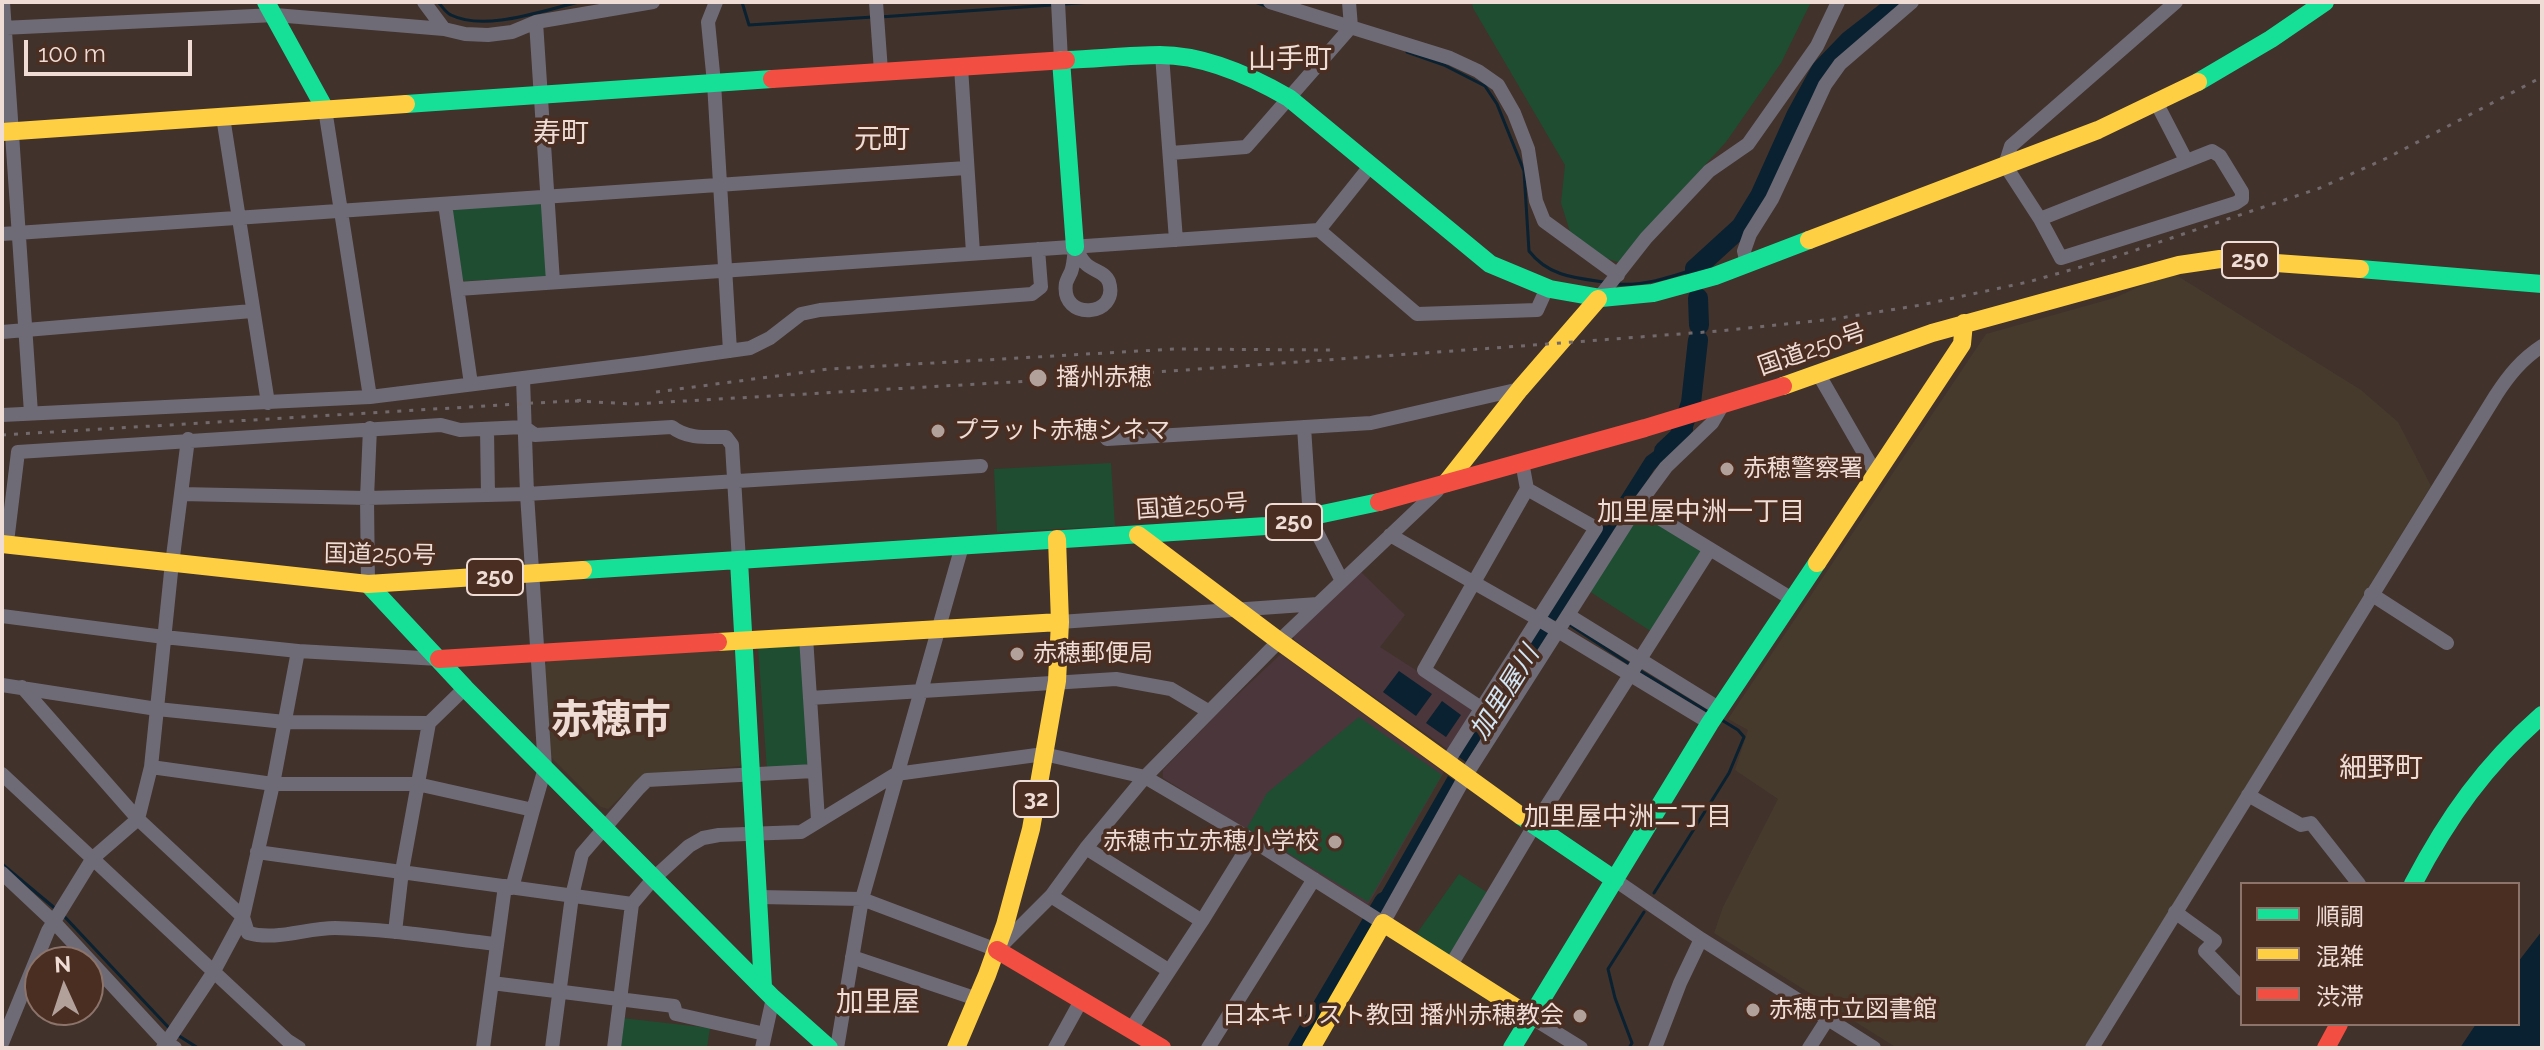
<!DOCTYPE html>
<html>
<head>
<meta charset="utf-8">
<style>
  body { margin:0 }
  #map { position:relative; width:2544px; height:1050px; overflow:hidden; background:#41322b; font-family:Raleway,"Noto Sans JP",sans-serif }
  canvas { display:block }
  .frame { position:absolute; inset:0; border:4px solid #efdcd5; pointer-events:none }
  .legend { position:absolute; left:2240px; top:882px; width:280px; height:144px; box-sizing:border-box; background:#4a2e22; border:2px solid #8c746a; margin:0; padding:10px 14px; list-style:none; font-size:24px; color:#efdcd5 }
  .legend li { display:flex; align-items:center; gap:16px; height:40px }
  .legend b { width:40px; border:2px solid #8c746a }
  .north { position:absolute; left:24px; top:946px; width:80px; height:80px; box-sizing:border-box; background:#4a2e22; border:2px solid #8c746a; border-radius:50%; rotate:357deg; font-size:22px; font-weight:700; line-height:32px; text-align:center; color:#efdcd5 }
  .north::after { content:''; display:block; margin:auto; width:28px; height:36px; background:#b2a09a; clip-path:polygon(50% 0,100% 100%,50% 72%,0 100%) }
  .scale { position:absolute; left:24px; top:40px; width:168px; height:36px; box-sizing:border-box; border:4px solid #efdcd5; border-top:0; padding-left:10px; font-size:24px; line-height:28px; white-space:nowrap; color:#efdcd5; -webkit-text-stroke:6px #4a2e22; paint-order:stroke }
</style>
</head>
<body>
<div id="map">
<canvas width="2544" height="1050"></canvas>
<div class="frame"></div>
<ul class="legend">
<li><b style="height:10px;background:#16e098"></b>順調</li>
<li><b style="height:10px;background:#ffcf43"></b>混雑</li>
<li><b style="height:10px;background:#f24e42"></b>渋滞</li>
</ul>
<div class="north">N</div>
<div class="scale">100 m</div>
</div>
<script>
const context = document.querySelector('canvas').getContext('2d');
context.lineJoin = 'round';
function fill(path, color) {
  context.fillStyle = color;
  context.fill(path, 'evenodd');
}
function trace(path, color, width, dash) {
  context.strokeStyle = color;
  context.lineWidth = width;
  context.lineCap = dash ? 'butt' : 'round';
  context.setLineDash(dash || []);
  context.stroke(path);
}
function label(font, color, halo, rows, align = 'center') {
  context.font = font + ' Raleway,"Noto Sans JP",sans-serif';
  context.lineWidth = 7;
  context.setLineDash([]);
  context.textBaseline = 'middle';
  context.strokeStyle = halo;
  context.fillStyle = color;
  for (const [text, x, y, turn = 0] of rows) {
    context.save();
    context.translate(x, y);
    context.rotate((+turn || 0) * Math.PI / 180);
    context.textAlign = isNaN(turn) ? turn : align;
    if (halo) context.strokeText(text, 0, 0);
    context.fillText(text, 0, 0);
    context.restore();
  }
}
const commercial = new Path2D(`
  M2176,275L2361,390L2398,422L2431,486L2085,1048H1897L1714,933L1723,907L1778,799L1735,770L1748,730L1728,719L1986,334L2114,298L2152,281Z
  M733,649L737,653L746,762L740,766L645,774L608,809L601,807L549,755L544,666L549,660Z`);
const education = new Path2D(`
  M1361,572L1405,615L1380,647L1473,707L1474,713L1450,751L1294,640L1293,635Z
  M1281,654L1444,772L1368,905L1163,778V770L1219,712Z`);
const green = new Path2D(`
  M1472,2H1811L1781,63L1726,142L1662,212L1621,263L1599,256L1573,241L1561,203L1565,165L1473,8Z
  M537,201L542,206L548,273L544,277L464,281L461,277L452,213L455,207Z
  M1111,463L1115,526L997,532L994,469Z
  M1643,512L1701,548L1702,554L1652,632L1589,591L1638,514Z
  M800,645L811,764L767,770L758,648Z
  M1359,717L1442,775L1368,902L1247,828L1267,793Z
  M1459,874L1488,893L1451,958L1415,936Z
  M622,1018L710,1028L707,1048H619Z`);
const water = new Path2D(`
  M1693,428V431L1654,470L1557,620L1553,621L1546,616L1646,457L1668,441L1673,435Z
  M1538,625L1550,632L1466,762L1456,755Z
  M1399,671L1432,694L1416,716L1383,692Z
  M1442,701L1461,715L1446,737L1426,723Z
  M1448,776L1455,781L1383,911H1379L1373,907Z
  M2542,931V1048H2460L2476,1024H2518V962Z`);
const stream = new Path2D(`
  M438,2C442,6 446,13 451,15C485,32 544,10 579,2
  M742,2L749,25L873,17
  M1255,2L1266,6
  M1064,4L1092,2
  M880,17L1052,5
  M1407,52L1444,65L1485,86L1497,104L1524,171L1529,251C1548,276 1575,278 1604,282
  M1616,284C1644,286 1668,278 1695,269
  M1567,623L1631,665
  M1637,669L1710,713
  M2,864L57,910
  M1654,893L1729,773L1744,737L1738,730L1720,719
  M63,915L170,1029
  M176,1034L198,1048
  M1629,1048L1632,1043L1615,998L1608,969L1644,912`);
const river = new Path2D(`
  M1695,272V269L1741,227L1760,196L1796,116L1821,70L1849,41L1899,2
  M1698,298L1699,325
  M1664,451L1679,437L1691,403L1698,340
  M1298,1048L1384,902`);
const street = new Path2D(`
  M3,2L31,413
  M424,2L444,29
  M716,2L708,22L714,83L730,351
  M876,2L881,71
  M1058,2L1061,60
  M1270,2L1450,58L1478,71L1498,85L1514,113L1528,149L1536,201L1544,221L1618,275
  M536,22L553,282
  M2,28L275,15L444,29L465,34L488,35L512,32L536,22L653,2
  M1162,55L1176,240
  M961,67L973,253
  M2157,104L2186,160
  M325,109L370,397
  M223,117L268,403
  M1171,153L1246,147L1351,27L1349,2
  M445,204L471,384
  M2040,219L2212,151L2220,156L2242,192V199L2236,203L2061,258L2040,219L2005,165L2011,146L2176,2
  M1319,230L1371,165
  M2,234L966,168
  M1075,247C1078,252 1081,259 1085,263C1092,271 1105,271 1109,282C1120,317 1060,322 1066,283C1066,282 1071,272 1071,272C1074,264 1074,255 1075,247Z
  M1747,264L1744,251L1750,234L1772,199L1825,85L1840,64L1912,2
  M458,289L1319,230L1417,314L1537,310L1547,288
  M1598,299L1646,238L1709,171L1748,144L1817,46L1838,2
  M2,332L252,311
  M1819,375L1876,474
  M2,415L370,397L644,363L750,348L770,338L801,314L820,310L1032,294L1041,287L1038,249
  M1304,427L1310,519L1342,581
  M487,429L488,495
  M1107,439L1371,423L1520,389
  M181,494L367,498L527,494L981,466
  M1638,505L1792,599
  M1390,535L1538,619L1710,723
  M5,545L8,534L18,452L441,425L460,430L524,427L535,435L672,427C687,439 707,437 726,437L732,445L739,561
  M368,584L367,498L370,428
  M2371,594L2447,643
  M1568,615L1720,709
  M2,616L164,637L298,651L439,659
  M1060,622L1318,604
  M806,637L818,820
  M2,685L157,709L285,722L429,723L465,688
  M22,687L138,819L243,917L248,933C276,941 306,928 335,928C389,929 443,938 496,944
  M810,698L1116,679L1171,689L1208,711
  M1481,708L1424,670L1527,489L1522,462
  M1448,761L1596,528L1527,489
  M151,767L273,784H417L533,810L545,768L527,494L523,378
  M2,774L288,1041L299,1048
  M2248,795L2301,825L2311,823L2359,884
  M1086,848L1202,921
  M257,852L632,904
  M2,873L54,922L165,1042L175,1048
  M1615,880L1701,939L1874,1048
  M512,888L533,810
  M1051,896L1168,970
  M759,897L862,899L997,950L1051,896L1086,848L1145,777L1279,641L1437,491
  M2175,912L2215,941L2205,951L2242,989
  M395,932L402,871L429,723
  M852,957L977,999
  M1451,965L1534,826L1710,549
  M492,983L674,1006L676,1014L765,1034
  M1531,1017L1581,1048
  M1131,1029L1202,921L1252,840
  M2,1043L48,931L93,858L138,819L151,767L171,572L188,439
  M163,1048L213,973L243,917L273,784L298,651
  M483,1048L505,886
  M552,1048L572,896L582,854L639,788L647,780L814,771
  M614,1048L632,904L654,878L689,846L703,838L719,835L801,832L896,774L1044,754L1145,777L1252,840L1383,923L1466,775L1638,505L1666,467L1712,423L1722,406
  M762,1048L773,998
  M837,1048L862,899L962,546
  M1055,1048L1082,999
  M1208,1048L1314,879
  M1655,1048L1680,983L1701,939
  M1809,1048L1827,1020
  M2092,1048L2496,395C2509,375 2522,359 2542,346`);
const fast = new Path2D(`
  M266,2L325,109
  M1061,60L1075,247
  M1066,60C1097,59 1129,55 1160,55C1205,55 1251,76 1289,98L1490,264L1550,289L1601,298L1653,293L1715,276L1809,240
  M2198,82L2271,39L2325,2
  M406,104L772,79
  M2360,269L2542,284
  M739,561L763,987
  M583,570L1266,526L1379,502
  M368,584L465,688L773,998L829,1048
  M1521,816L1615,880
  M2413,884C2448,817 2485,765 2542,715
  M1512,1048L1710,723L1817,563`);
const slow = new Path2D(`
  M2,132L406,104
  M1809,240L2098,130L2198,82
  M1783,386L1932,333L2179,265L2220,259L2360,269
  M1446,483L1520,389L1598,299
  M1138,535L1279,641L1521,816
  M2,544L368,584L583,570
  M1817,563L1962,344L1964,323
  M718,642L1060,622
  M956,1048L987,975L1005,925L1031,829L1057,681L1060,622L1057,539
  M1311,1048L1383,923L1531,1017`);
const jam = new Path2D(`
  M772,79L1066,60
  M1379,502L1645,428L1783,386
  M439,659L718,642
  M997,950L1162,1048
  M2326,1048L2339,1024`);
const rail = new Path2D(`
  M656,392L829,369L1174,349L1330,350
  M575,401L633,404L1030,381L1494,348L1719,331L1834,319L1921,305L2028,282L2109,259L2320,188L2387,158L2542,77
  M2,435L585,400`);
const markers = [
  [1038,378,10,"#b2a09a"],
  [938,431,8,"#b2a09a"],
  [1727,469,8,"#b2a09a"],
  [1017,654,8,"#b2a09a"],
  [1335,842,8,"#b2a09a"],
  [1753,1010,8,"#b2a09a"],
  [1580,1016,8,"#b2a09a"]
];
const shields = [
  [2250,260,56],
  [1294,522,56],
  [495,577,56],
  [1036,799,44]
];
const shieldNames = [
  ["250",2250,260],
  ["250",1294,522],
  ["250",495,577],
  ["32",1036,799]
];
const streetNames = [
  ["国道250号",1812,350,-19],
  ["国道250号",1192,507,-4],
  ["国道250号",380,555,1]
];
const poiNames = [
  ["播州赤穂",1056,378],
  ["プラット赤穂シネマ",954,431],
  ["赤穂警察署",1743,469],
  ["赤穂郵便局",1033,654],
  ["赤穂市立赤穂小学校",1319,842,"right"],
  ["赤穂市立図書館",1769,1010],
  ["日本キリスト教団 播州赤穂教会",1564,1016,"right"]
];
const neighbourhoodNames = [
  ["加里屋中洲一丁目",1701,512],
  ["加里屋中洲二丁目",1628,817]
];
const waterNames = [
  ["加里屋川",1505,693,-58]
];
const quarterNames = [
  ["山手町",1290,60],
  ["寿町",561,134],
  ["元町",882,140],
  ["細野町",2381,769],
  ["加里屋",878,1003]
];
const townNames = [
  ["赤穂市",611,721]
];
fill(commercial, '#463a2c');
fill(education, '#4a363b');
fill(green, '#1e4d32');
fill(water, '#092130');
trace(stream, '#092130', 3);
trace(river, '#092130', 20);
trace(street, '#6e6b76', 14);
trace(fast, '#16e098', 18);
trace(slow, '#ffcf43', 18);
trace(jam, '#f24e42', 18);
trace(rail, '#72696c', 3, [4, 8]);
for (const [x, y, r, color] of markers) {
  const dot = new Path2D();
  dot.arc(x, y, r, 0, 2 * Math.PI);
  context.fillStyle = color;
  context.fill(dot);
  trace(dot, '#4a2e22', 3);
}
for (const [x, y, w] of shields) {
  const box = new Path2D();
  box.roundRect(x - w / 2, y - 18, w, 36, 6);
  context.fillStyle = '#4a2e22';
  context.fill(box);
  trace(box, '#efdcd5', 2);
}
label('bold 22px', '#efdcd5', null, shieldNames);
label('24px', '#efdcd5', '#4a2e22', streetNames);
label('24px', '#efdcd5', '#4a2e22', poiNames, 'left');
label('26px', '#efdcd5', '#4a2e22', neighbourhoodNames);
label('italic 26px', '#d1e5f4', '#4a2e22', waterNames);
label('28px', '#efdcd5', '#4a2e22', quarterNames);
label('bold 40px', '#efdcd5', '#4a2e22', townNames);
</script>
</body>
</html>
